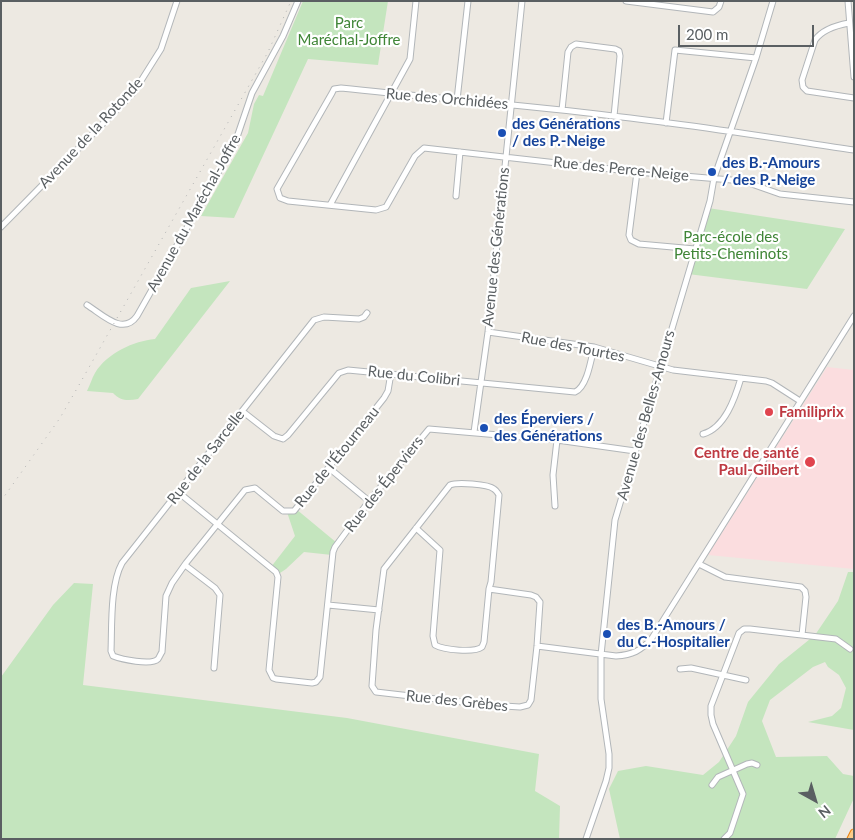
<!DOCTYPE html>
<html>
<head>
<meta charset="utf-8">
<style>
  body { margin:0 }
  #map { position:relative; width:855px; height:840px; overflow:hidden; background:#ede9e2; font-family:Lato,sans-serif }
  canvas { display:block }
  .frame { position:absolute; inset:0; border:2px solid #5a5f62; pointer-events:none }
  .north { position:absolute; left:790px; top:775px; width:50px; height:50px; -webkit-text-stroke:4px #fff; paint-order:stroke; rotate:141deg; font-size:14px; font-weight:700; line-height:20px; text-align:center; color:#5a5f62 }
  .north::after { content:''; display:block; margin:auto; width:18px; height:22px; background:#5a5f62; clip-path:polygon(50% 0,100% 100%,50% 72%,0 100%) }
  .scale { position:absolute; left:678px; top:25px; width:136px; height:22px; box-sizing:border-box; border:2px solid #5a5f62; border-top:0; padding-left:6px; font-size:15px; line-height:18px; white-space:nowrap; color:#5a5f62; -webkit-text-stroke:4px #fff; paint-order:stroke }
</style>
</head>
<body>
<div id="map">
<canvas width="855" height="840"></canvas>
<div class="frame"></div>
<div class="north">N</div>
<div class="scale">200 m</div>
</div>
<script>
const context = document.querySelector('canvas').getContext('2d');
context.lineJoin = 'round';
function fill(path, color) {
  context.fillStyle = color;
  context.fill(path, 'evenodd');
}
function trace(path, color, width, dash) {
  context.strokeStyle = color;
  context.lineWidth = width;
  context.lineCap = dash ? 'butt' : 'round';
  context.setLineDash(dash || []);
  context.stroke(path);
}
function label(font, color, halo, rows, align = 'center') {
  context.font = font + ' Lato,sans-serif';
  context.lineWidth = 4.5;
  context.setLineDash([]);
  context.textBaseline = 'middle';
  context.strokeStyle = halo;
  context.fillStyle = color;
  for (const [text, x, y, turn = 0] of rows) {
    context.save();
    context.translate(x, y);
    context.rotate((+turn || 0) * Math.PI / 180);
    context.textAlign = isNaN(turn) ? turn : align;
    if (halo) context.strokeText(text, 0, 0);
    context.fillText(text, 0, 0);
    context.restore();
  }
}
const medical = new Path2D(`
  M827,367L854,370V569L708,555Z`);
const green = new Path2D(`
  M303,1H388L378,65L308,59L234,218L201,216L248,133L254,104L259,95L263,96Z
  M708,208L845,229L807,289L688,274Z
  M230,281L138,399C128,401 120,401 113,393L87,391C90,385 92,378 95,373C107,353 134,341 155,339L191,288Z
  M296,509L337,543L332,555L304,552L286,569L277,575L271,567L295,536L287,512Z
  M848,572H854V730L808,722L832,716L841,708L846,688L839,675L828,667L825,662L813,667L770,700L762,721L776,757L827,756L843,774L854,776V798L835,839H620L609,789L618,771L646,766L703,775L719,762L736,736L748,702L779,664L815,635L838,601Z
  M74,583L93,584L83,685L347,718L539,754L535,791L560,806L559,839H1V677L53,605Z`);
const minor = new Path2D(`
  M626,1L713,12L719,7L721,1
  M848,1L854,77
  M849,23C838,25 822,30 815,40L802,80L803,87L807,91L854,98
  M457,100L468,1
  M562,110L568,52L571,47L576,44L615,49L619,51L620,56L614,116
  M666,123L675,50L756,58
  M854,150C774,138 694,125 613,116C523,105 432,98 341,88L334,89L332,93L277,189L280,198L288,201L376,210L386,207L415,156L424,148L637,172L743,181L780,194L854,202
  M637,172L629,235L631,240L639,244L695,249
  M456,196L460,152
  M330,205L410,59L416,1
  M1,227L134,92L161,49L177,1
  M87,305C103,315 123,336 137,316L235,143L252,93L283,36L298,1
  M367,313L364,317L359,319L324,317L314,320L122,563C110,585 112,626 111,651L113,656C121,659 151,666 158,659C159,658 161,653 162,652L166,596L172,583L186,563L245,490L255,488L283,511H294L384,398L388,391L391,373
  M488,332L594,347L673,370L766,381L772,383L800,401
  M242,411L274,436L283,439L288,435L339,373L348,370L575,392C587,387 591,360 594,347
  M474,432L488,332L522,1
  M703,434C725,428 735,398 741,378
  M329,468L369,501
  M178,492L276,572L278,577L269,670L273,678L276,679L312,683L316,682L320,677L333,552L335,547L369,501L429,429L557,440L635,451
  M555,506L553,475L557,440
  M416,528L440,550L433,636L435,645C444,650 474,653 482,647L484,642L489,589L491,582L499,495C497,492 497,491 494,489C488,484 457,482 450,485L384,569L376,630L372,686L376,692L488,705L520,707L528,705L531,700L537,646L540,602L536,597L531,595L489,589
  M699,564L725,577L801,587L805,591L806,597L802,635
  M185,565L215,588L220,595L214,668
  M328,605L379,610
  M537,646L616,656C632,655 641,651 652,638L854,316
  M680,669L691,668L746,680
  M712,785L718,777L747,764L752,763L757,765
  M586,839L606,781L609,768V754L601,699V655L615,520L710,201L714,178L756,58L773,1
  M724,839L730,833L743,794L713,724L711,715V706L739,633L744,629H750L836,639L850,649`);
const highway = new Path2D(`
  M851,839L854,833`);
const rail = new Path2D(`
  M1,501L60,418L79,385L268,52L291,1`);
const markers = [
  [502,133,5,"#1a4fb4"],
  [712,172,5,"#1a4fb4"],
  [769,412,5,"#e0444e"],
  [484,428,5,"#1a4fb4"],
  [810,462,6,"#e0444e"],
  [607,634,5,"#1a4fb4"]
];
const parkNames = [
  ["Parc",349,23],
  ["Maréchal-Joffre",349,40],
  ["Parc-école des",731,237],
  ["Petits-Cheminots",731,254]
];
const streetNames = [
  ["Rue des Orchidées",447,99,5],
  ["Avenue de la Rotonde",91,133,-47],
  ["Rue des Perce-Neige",621,169,6],
  ["Avenue du Maréchal-Joffre",194,213,-61],
  ["Avenue des Générations",496,247,-84],
  ["Rue des Tourtes",573,347,11],
  ["Rue du Colibri",414,376,6],
  ["Avenue des Belles-Amours",646,415,-74],
  ["Rue de la Sarcelle",206,457,-52],
  ["Rue de l'Étourneau",337,457,-51],
  ["Rue des Éperviers",384,484,-52],
  ["Rue des Grèbes",457,701,6]
];
const transitNames = [
  ["des Générations",512,124],
  ["/ des P.-Neige",512,141],
  ["des B.-Amours",722,163],
  ["/ des P.-Neige",722,180],
  ["des Éperviers /",494,419],
  ["des Générations",494,436],
  ["des B.-Amours /",617,625],
  ["du C.-Hospitalier",617,642]
];
const healthNames = [
  ["Familiprix",779,412],
  ["Centre de santé",799,453,"right"],
  ["Paul-Gilbert",799,470,"right"]
];
fill(medical, '#fbdddf');
fill(green, '#c4e5be');
trace(minor, '#b2b6b9', 7);
trace(highway, '#ec7d03', 9);
trace(minor, '#fff', 5);
trace(highway, '#fbcc8a', 7);
trace(rail, '#b1b2b2', 1, [1, 6]);
for (const [x, y, r, color] of markers) {
  const dot = new Path2D();
  dot.arc(x, y, r, 0, 2 * Math.PI);
  context.fillStyle = color;
  context.fill(dot);
  trace(dot, '#fff', 2);
}
label('15px', '#3f8536', '#fff', parkNames);
label('15px', '#5a5f62', '#fff', streetNames);
label('bold 15px', '#164399', '#fff', transitNames, 'left');
label('bold 15px', '#be3a42', '#fff', healthNames, 'left');
</script>
</body>
</html>
